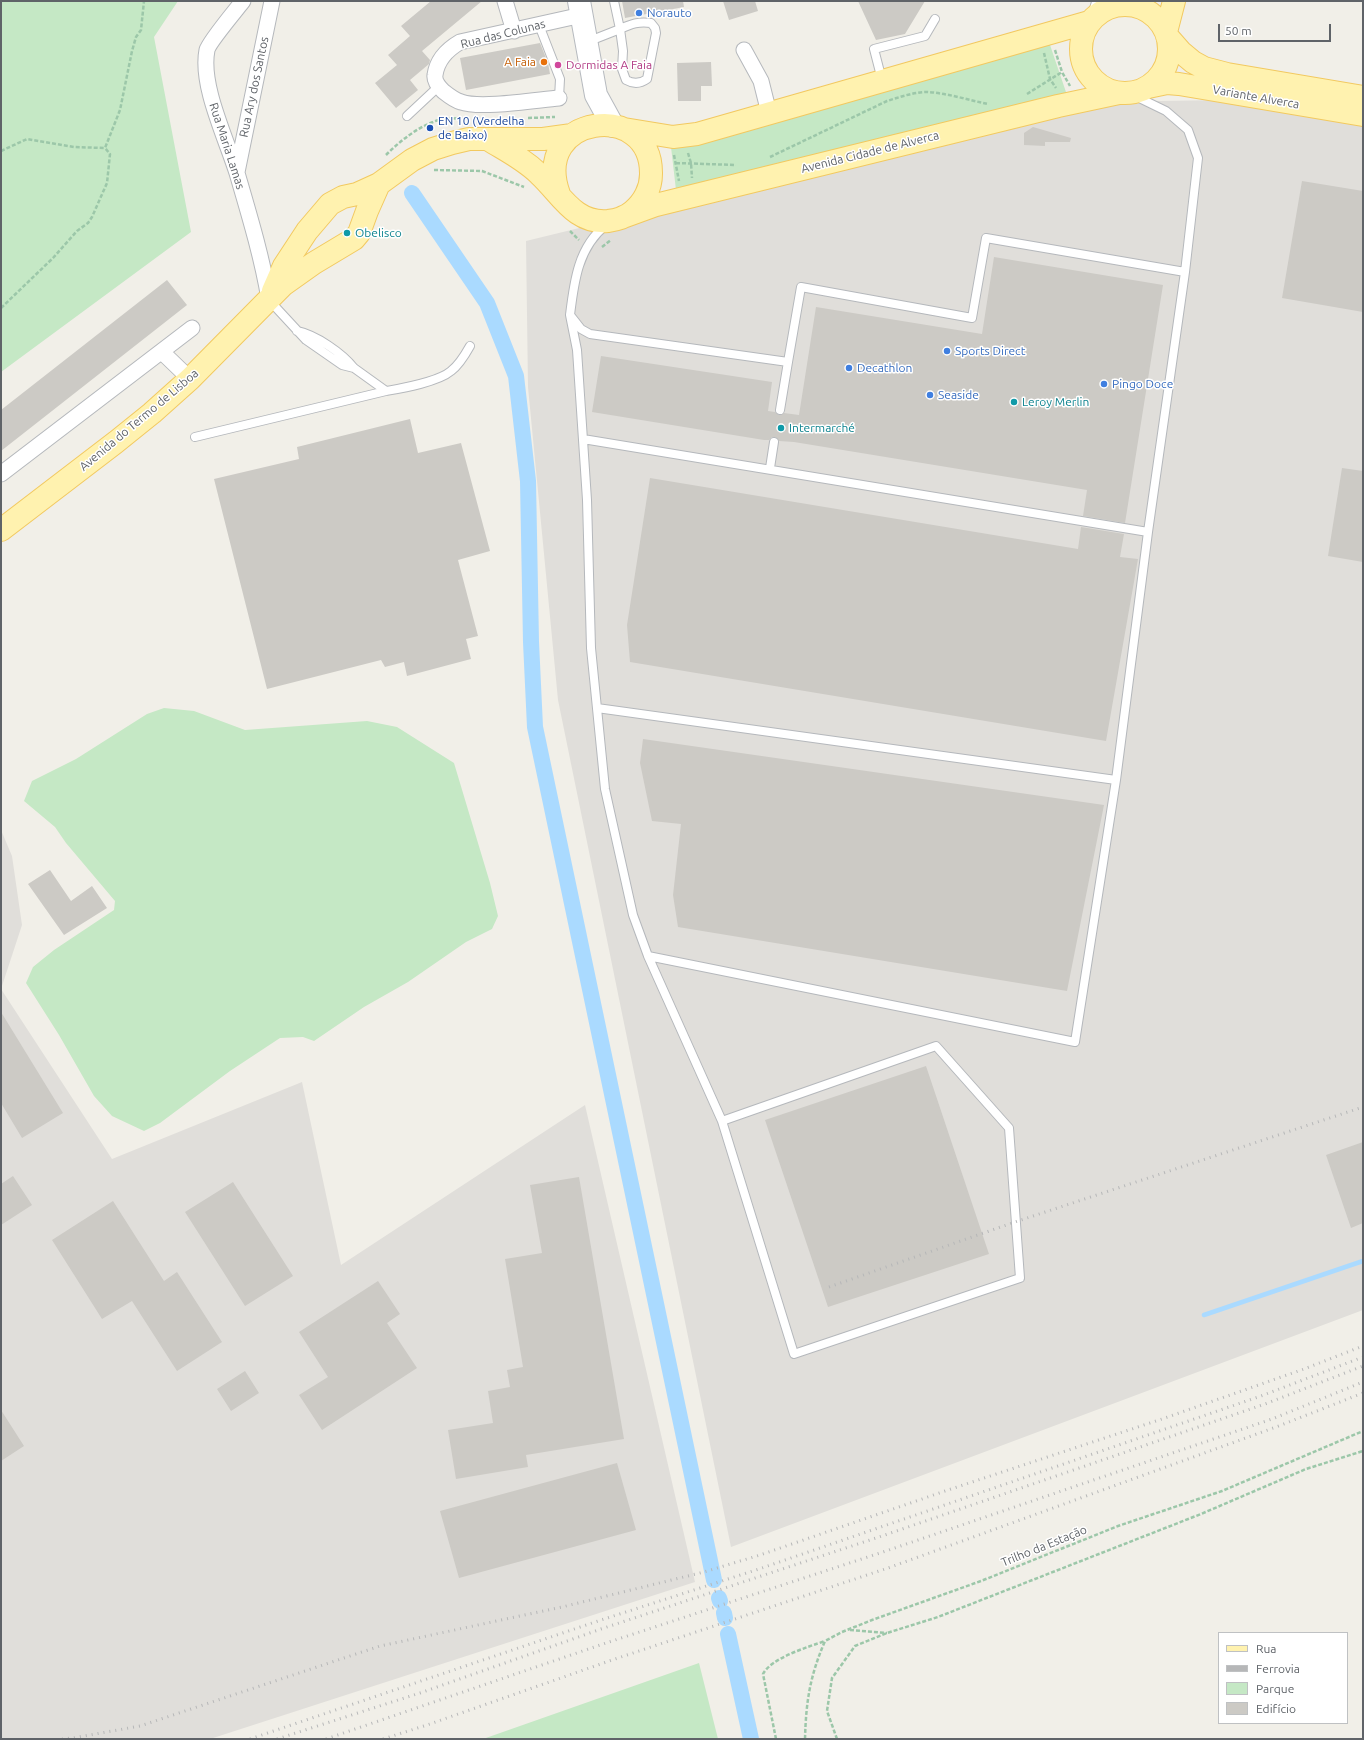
<!DOCTYPE html>
<html>
<head>
<meta charset="utf-8">
<style>
  body { margin:0 }
  #map { position:relative; width:1364px; height:1740px; overflow:hidden; background:#f1efe8; font-family:Ubuntu,sans-serif }
  canvas { display:block }
  .frame { position:absolute; inset:0; border:2px solid #5f6368; pointer-events:none }
  .legend { position:absolute; left:1218px; top:1632px; width:130px; height:92px; box-sizing:border-box; background:#fff; border:1px solid #bfc1c3; margin:0; padding:5px 7px; list-style:none; font-size:12px; color:#5f6368 }
  .legend li { display:flex; align-items:center; gap:8px; height:20px }
  .legend b { width:20px; border:1px solid #bfc1c3 }
  .scale { position:absolute; left:1218px; top:24px; width:113px; height:18px; box-sizing:border-box; border:2px solid #5f6368; border-top:0; padding-left:5px; font-size:12px; line-height:14px; white-space:nowrap; color:#5f6368; -webkit-text-stroke:3px #fff; paint-order:stroke }
</style>
</head>
<body>
<div id="map">
<canvas width="1364" height="1740"></canvas>
<div class="frame"></div>
<ul class="legend">
<li><b style="height:5px;background:#fff2af"></b>Rua</li>
<li><b style="height:5px;background:#b6b7b8"></b>Ferrovia</li>
<li><b style="height:11px;background:#c5e8c5"></b>Parque</li>
<li><b style="height:11px;background:#cccac5"></b>Edifício</li>
</ul>
<div class="scale">50 m</div>
</div>
<script>
const context = document.querySelector('canvas').getContext('2d');
context.lineJoin = 'round';
function fill(path, color) {
  context.fillStyle = color;
  context.fill(path, 'evenodd');
}
function trace(path, color, width, dash) {
  context.strokeStyle = color;
  context.lineWidth = width;
  context.lineCap = dash ? 'butt' : 'round';
  context.setLineDash(dash || []);
  context.stroke(path);
}
function label(font, color, halo, rows, align = 'center') {
  context.font = font + ' Ubuntu,sans-serif';
  context.lineWidth = 3;
  context.setLineDash([]);
  context.textBaseline = 'middle';
  context.strokeStyle = halo;
  context.fillStyle = color;
  for (const [text, x, y, turn = 0] of rows) {
    context.save();
    context.translate(x, y);
    context.rotate((+turn || 0) * Math.PI / 180);
    context.textAlign = isNaN(turn) ? turn : align;
    if (halo) context.strokeText(text, 0, 0);
    context.fillText(text, 0, 0);
    context.restore();
  }
}
const industrial = new Path2D(`
  M1224,100L1363,122V1310L731,1547L558,700L528,387L526,241L1096,102Z
  M1,830L12,856L22,925L1,989L112,1159L302,1082L341,1265L585,1105L695,1582L210,1739H1Z`);
const green = new Path2D(`
  M1,1H178L154,37L191,232L1,372Z
  M1049,42L1067,95L676,190L671,147Z
  M164,708L194,711L245,730L367,721L397,727L454,763L490,883L498,916L492,929L466,942L408,982L364,1007L314,1041L303,1037L280,1038L230,1071L160,1123L144,1131L112,1116L94,1096L59,1035L26,983L33,967L54,950L114,910L115,901L66,843L55,827L24,801L32,781L76,759L147,714Z
  M699,1663L718,1739H483Z`);
const stream = new Path2D(`
  M1204,1315L1363,1261`);
const canal = new Path2D(`
  M412,193L487,303L516,376L528,481L531,642L535,727L714,1580
  M719,1598L720,1601
  M724,1613L725,1618
  M728,1634L751,1739`);
const building = new Path2D(`
  M431,1H482L422,51L430,60L429,64L410,80L418,90L396,108L375,83L397,65L388,55L410,36L401,26Z
  M622,1H683L684,7L625,18Z
  M723,1H755L758,11L729,20Z
  M858,1H925L905,34L876,40Z
  M540,43L548,63L550,74L466,90L460,58Z
  M711,62L712,86H701V101H678L677,63Z
  M1033,127L1071,138L1070,142H1045V146L1024,145V133Z
  M1302,181L1363,191V312L1282,298Z
  M994,257L1163,285L1125,523L1083,516L1087,490L794,442L779,441L775,437H772L769,440H764L592,412L601,356L772,382L768,411L775,412L779,415L784,413L799,415L816,307L982,334Z
  M167,280L187,305L1,451V410Z
  M410,419L418,453L461,443L490,551L458,560L478,636L466,639L471,659L407,676L404,662L385,667L381,660L267,689L214,479L299,459L297,447Z
  M1342,468L1363,471V562L1328,556Z
  M650,478L1078,549L1081,527L1124,534L1120,557L1138,559L1106,741L630,662L627,625Z
  M643,739L1104,805L1067,991L678,927L673,895L681,824L652,821L640,763Z
  M50,870L71,901L92,886L107,908L64,935L28,884Z
  M1,1012L63,1113L22,1138L1,1103Z
  M926,1066L989,1254L828,1307L765,1120Z
  M1363,1142V1223L1351,1228L1326,1155Z
  M13,1176L32,1205L1,1225V1184Z
  M579,1177L624,1439L526,1455L528,1467L456,1479L448,1430L493,1423L488,1391L510,1387L507,1370L523,1367L505,1259L542,1253L530,1185Z
  M233,1182L293,1276L245,1306L185,1212Z
  M113,1201L164,1281L177,1272L222,1342L177,1371L132,1301L102,1319L52,1240Z
  M378,1281L400,1314L387,1323L417,1368L322,1430L299,1395L328,1377L299,1332Z
  M245,1371L259,1393L231,1411L217,1389Z
  M1,1410L24,1446L1,1461Z
  M617,1463L636,1530L459,1578L440,1511Z`);
const path = new Path2D(`
  M1055,50L1062,72L1070,86
  M1044,53L1050,79L1056,88
  M1027,94L1062,72
  M528,118L555,117
  M1,151L27,139L74,147L105,148
  M688,153L691,163L692,178
  M386,155C399,142 415,129 433,122C442,118 452,119 461,118
  M674,155L679,181
  M770,157L887,101C900,97 914,92 927,92C947,93 968,100 988,104
  M676,163L736,165
  M434,170L482,171L524,187
  M570,231L579,240
  M602,247L611,240
  M1,308L53,258L77,231L88,223L92,217L107,183L110,154L105,148L120,110L132,51L136,37L141,30L144,1
  M850,1630L887,1633
  M776,1739L763,1674C771,1658 808,1647 825,1641
  M805,1739C806,1701 810,1676 825,1641L842,1632L872,1620L981,1581L1118,1526L1222,1491L1363,1431
  M837,1739L827,1711L832,1678L855,1646L887,1633L938,1617L1201,1514L1306,1469L1363,1451`);
const lane = new Path2D(`
  M539,25L560,79L559,98
  M587,42L620,29L623,51L622,69L626,80C633,84 640,84 647,79L656,33L655,28L651,23C639,21 631,24 620,29L614,1
  M882,80L874,49L925,36L935,19
  M407,116L438,87
  M606,225C578,247 574,282 570,315L581,329L590,334L788,362L801,287L972,318L986,238L1185,272L1198,158L1188,130L1166,111L1129,93
  M269,300L306,340L342,365L354,368L386,391
  M570,315L577,350L587,500L591,648L605,789L633,915L648,956L1075,1042L1116,780L1148,532L1185,272
  M297,331C316,335 342,353 354,368
  M780,410L788,362
  M195,437L386,391C403,388 438,382 451,371C459,365 465,355 470,346
  M583,439L1148,532
  M770,468L774,442
  M597,708L1116,780
  M648,956L722,1121L794,1354L1020,1278L1009,1128L936,1046L722,1121`);
const street = new Path2D(`
  M243,1C236,10 209,42 207,50C200,85 226,138 237,173C249,214 262,257 269,299
  M505,1L514,31
  M1132,1L1133,5
  M1096,14L1100,1
  M744,50L761,81L769,113
  M559,98C536,100 480,109 461,102C454,100 448,95 443,91C439,87 434,81 435,75C437,60 448,49 460,42L582,15
  M237,172L272,1
  M162,352L190,379
  M1,474L192,328`);
const secondary = new Path2D(`
  M579,1L596,95L613,126`);
const primary = new Path2D(`
  M1081 49a44 44 0 1 1 88 0a44 44 0 1 1-88 0Z
  M1166,32L1174,1
  M1167,36L1181,52L1193,62L1204,68L1227,74L1363,97
  M1148,87L1167,83L1179,84L1363,115
  M624,129L673,137L697,134L1089,22
  M489,140C507,151 525,160 539,174C561,194 574,224 608,221C617,220 626,217 633,211C644,202 651,188 651,174C652,99 530,114 559,194
  M623,217L656,205L1058,106L1119,93
  M273,291L284,266L307,231L330,204L343,197L357,194L379,184L412,160L433,149L452,143L469,139H543L572,135
  M1,530L116,442L152,413L190,379L283,285L314,263L354,239L359,233L367,211L379,184`);
const rail = new Path2D(`
  M829,1287L1015,1222L1363,1107
  M62,1739L73,1738L140,1726L380,1646L562,1607L704,1572L760,1555L948,1490L1162,1419L1304,1369L1363,1346
  M250,1739L598,1621L759,1569L1261,1396L1363,1357
  M277,1739L420,1693L601,1629L879,1537L1265,1404L1363,1366
  M326,1739L606,1643L883,1552L1272,1419L1363,1382
  M383,1739L427,1725L612,1660L888,1568L1276,1427L1363,1393`);
const markers = [
  [639,13,4,"#3f7fe0"],
  [544,62,4,"#e8710a"],
  [558,65,4,"#d1479c"],
  [430,128,4,"#1a4fb4"],
  [347,233,4,"#0f9aa8"],
  [947,351,4,"#3f7fe0"],
  [849,368,4,"#3f7fe0"],
  [1104,384,4,"#3f7fe0"],
  [930,395,4,"#3f7fe0"],
  [1014,402,4,"#0f9aa8"],
  [781,428,4,"#0f9aa8"]
];
const shopNames = [
  ["Norauto",647,13],
  ["Sports Direct",955,351],
  ["Decathlon",857,368],
  ["Pingo Doce",1112,384],
  ["Seaside",938,395]
];
const streetNames = [
  ["Rua das Colunas",503,34,-14],
  ["Rua Ary dos Santos",254,87,-78],
  ["Variante Alverca",1256,97,10],
  ["Rua Maria Lamas",227,146,72],
  ["Avenida Cidade de Alverca",870,152,-14],
  ["Avenida do Termo de Lisboa",139,420,-40],
  ["Trilho da Estação",1044,1546,-22]
];
const foodNames = [
  ["A Faia",536,62]
];
const hotelNames = [
  ["Dormidas A Faia",566,65]
];
const transitNames = [
  ["EN 10 (Verdelha",438,121],
  ["de Baixo)",438,135]
];
const cultureNames = [
  ["Obelisco",355,233],
  ["Leroy Merlin",1022,402],
  ["Intermarché",789,428]
];
fill(industrial, '#e0deda');
fill(green, '#c5e8c5');
trace(stream, '#aadaff', 4.5);
trace(canal, '#aadaff', 16);
fill(building, '#cccac5');
trace(lane, '#b5b8bc', 10);
trace(street, '#b5b8bc', 17);
trace(secondary, '#b6babf', 24);
trace(primary, '#f2c960', 24);
trace(path, '#9cc7a9', 2.5, [4, 2]);
trace(lane, '#fff', 8);
trace(street, '#fff', 15);
trace(secondary, '#fff', 22);
trace(primary, '#fff2af', 22);
trace(rail, '#b6b7b8', 3, [1, 5]);
for (const [x, y, r, color] of markers) {
  const dot = new Path2D();
  dot.arc(x, y, r, 0, 2 * Math.PI);
  context.fillStyle = color;
  context.fill(dot);
  trace(dot, '#fff', 1.5);
}
label('12px', '#366cbe', '#fff', shopNames, 'left');
label('12px', '#5f6368', '#fff', streetNames);
label('12px', '#c56008', '#fff', foodNames, 'right');
label('12px', '#b23c85', '#fff', hotelNames, 'left');
label('12px', '#164399', '#fff', transitNames, 'left');
label('12px', '#0d838f', '#fff', cultureNames, 'left');
</script>
</body>
</html>
